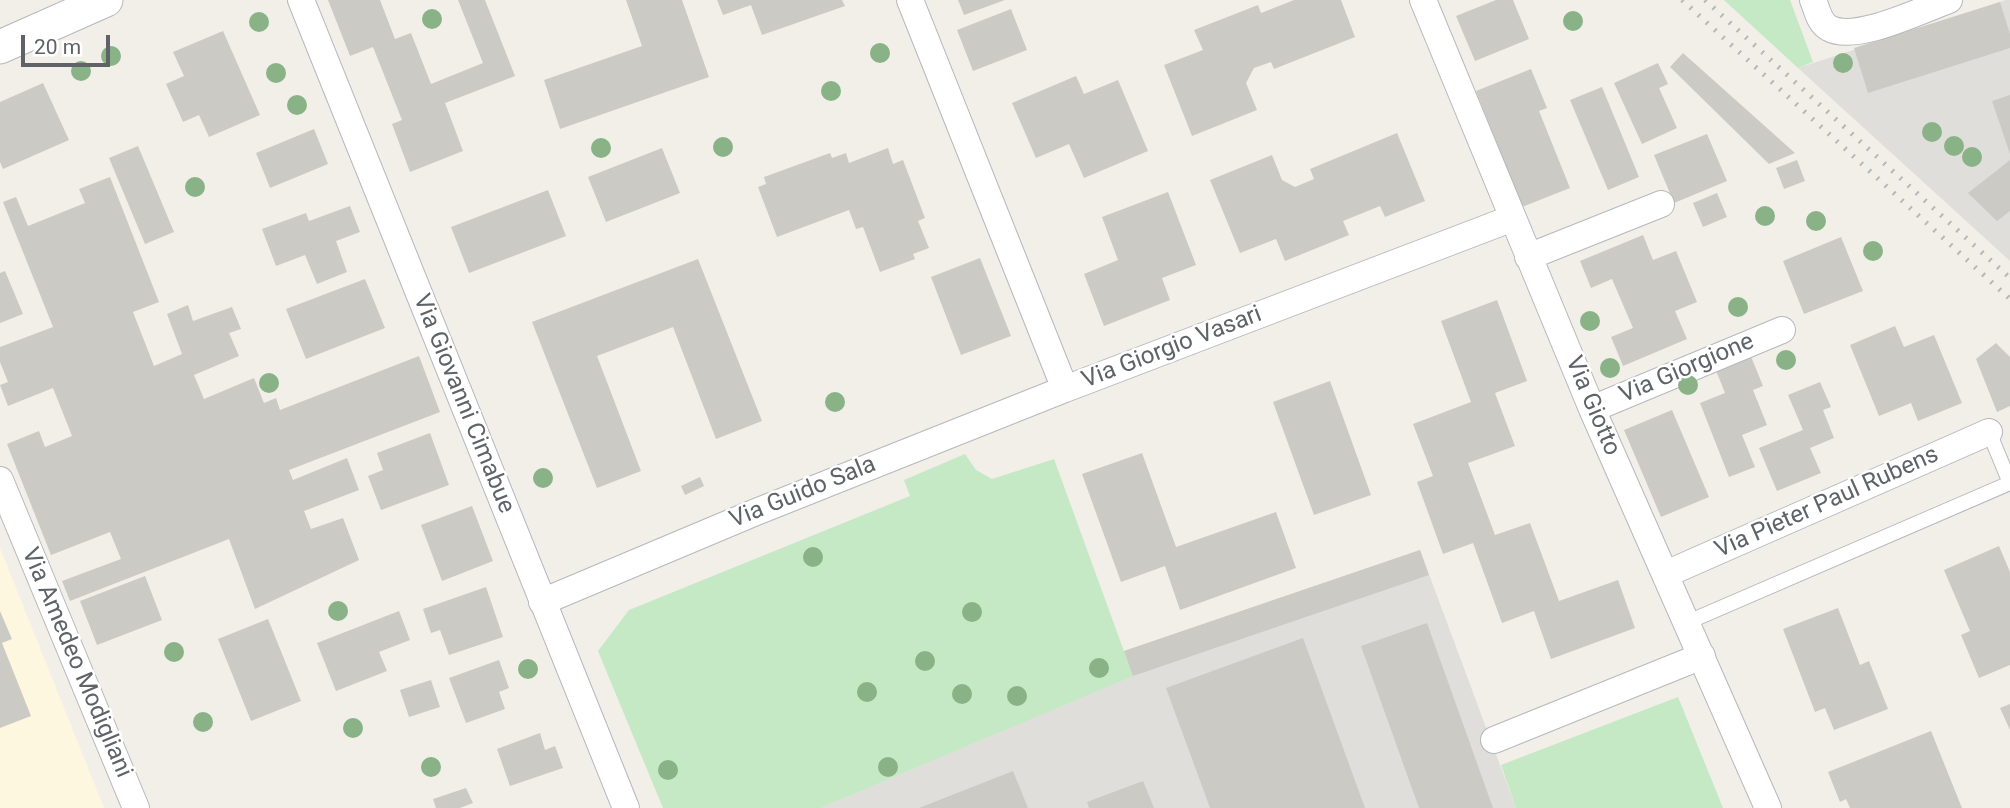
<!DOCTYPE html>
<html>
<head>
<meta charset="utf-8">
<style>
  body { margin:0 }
  #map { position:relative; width:2010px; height:808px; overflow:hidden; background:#f1efe8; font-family:Roboto,sans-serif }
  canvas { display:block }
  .scale { position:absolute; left:21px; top:35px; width:89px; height:32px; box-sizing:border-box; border:4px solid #5f6368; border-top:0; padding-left:9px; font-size:21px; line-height:24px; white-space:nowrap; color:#5f6368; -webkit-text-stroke:5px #fff; paint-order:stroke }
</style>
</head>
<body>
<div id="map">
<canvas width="2010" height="808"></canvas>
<div class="scale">20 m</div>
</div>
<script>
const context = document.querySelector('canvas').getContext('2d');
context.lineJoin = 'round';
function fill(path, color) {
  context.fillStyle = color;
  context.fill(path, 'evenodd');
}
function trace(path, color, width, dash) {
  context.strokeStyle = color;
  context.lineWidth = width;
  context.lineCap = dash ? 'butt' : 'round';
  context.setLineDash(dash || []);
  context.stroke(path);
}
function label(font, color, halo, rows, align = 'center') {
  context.font = font + ' Roboto,sans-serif';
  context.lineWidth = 5;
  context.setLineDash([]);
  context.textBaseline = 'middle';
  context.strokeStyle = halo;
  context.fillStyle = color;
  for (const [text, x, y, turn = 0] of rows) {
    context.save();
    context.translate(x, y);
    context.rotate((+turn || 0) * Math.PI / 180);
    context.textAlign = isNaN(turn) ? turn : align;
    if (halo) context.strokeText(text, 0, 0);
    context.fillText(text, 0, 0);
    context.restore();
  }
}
const commercial = new Path2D(`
  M0,548L104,808H0Z`);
const industrial = new Path2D(`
  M2006,0H2010V261L1798,68Z
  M1420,550L1516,808H821L1132,676L1124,651Z`);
const green = new Path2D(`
  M1724,0H1790L1813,62L1798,68Z
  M965,454L976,470L992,479L1054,459L1133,676L821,808H663L598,651L629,610L910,496L904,480Z
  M1678,697L1723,808H1516L1501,765Z`);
const building = new Path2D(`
  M328,0H380L395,39L411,33L431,84L483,63L458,0H485L515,76L445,103L463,151L410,172L392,124L402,120L373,47L350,56Z
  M626,0H682L709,77L560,129L544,80L642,46Z
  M717,0H842L845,6L762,35L751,5L723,15Z
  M958,0H1005L964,15Z
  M1294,0H1341L1355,37L1274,69L1271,62L1254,68L1246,83L1257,110L1192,136L1164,65L1203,50L1194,30L1258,5L1261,13Z
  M1496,0H1513L1529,39L1475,61L1456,16Z
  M2000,2L2010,34V48L1868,93L1854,48Z
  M1011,9L1027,50L973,71L957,30Z
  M223,31L260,115L209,137L199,115L183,122L166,84L184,76L173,52Z
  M1683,53L1795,153L1769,164L1670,67Z
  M1658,63L1668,84L1659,88L1677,128L1642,144L1614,83Z
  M1531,69L1547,108L1539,111L1570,188L1522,207L1476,91Z
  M1076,76L1084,94L1118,80L1148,151L1084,178L1069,144L1036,158L1012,103Z
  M43,83L69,140L3,169L0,162V102Z
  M1602,87L1639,177L1608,190L1570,100Z
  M2010,95V154L1992,101Z
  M314,129L328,164L270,188L256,153Z
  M1397,133L1425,201L1385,217L1380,206L1343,221L1349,235L1285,261L1276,239L1240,253L1210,180L1272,155L1282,180L1295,187L1314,179L1310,169Z
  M1707,134L1727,181L1674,203L1654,155Z
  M138,146L174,232L145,244L109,158Z
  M662,148L680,193L606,222L588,177Z
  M888,148L893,164L903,160L925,218L918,221L929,248L913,254L915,259L880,272L863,227L856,229L849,210L777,237L758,187L766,184L764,177L830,153L832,158L846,153L849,163Z
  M1797,160L1805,181L1784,189L1776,168Z
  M2010,160V211L1997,221L1968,193Z
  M110,177L159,302L133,312L154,366L182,354L167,314L188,305L193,321L232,307L241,329L229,333L239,356L194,375L204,399L254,378L264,403L276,398L280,410L419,356L440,412L289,470L293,480L347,458L359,490L304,511L311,529L343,518L359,560L255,609L229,539L70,601L62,581L121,559L110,532L51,555L7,444L39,431L45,447L72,436L53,388L8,406L0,385L8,382L0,362V347L53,327L3,202L16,197L28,226L85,203L79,189Z
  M548,190L566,236L469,273L451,227Z
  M1168,192L1196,265L1162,278L1170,300L1104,326L1084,274L1118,260L1102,217Z
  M1717,193L1727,217L1703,227L1693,203Z
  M350,206L360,232L336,241L347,272L317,284L305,255L276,266L262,229L306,213L309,221Z
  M1643,235L1653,260L1676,251L1697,302L1675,311L1687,339L1623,366L1611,337L1633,328L1612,279L1591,288L1580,261Z
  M1841,237L1863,291L1804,314L1783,261Z
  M980,258L1011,336L961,355L931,277Z
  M698,259L762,421L716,439L673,327L597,356L641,471L597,488L532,322Z
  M5,271L23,314L0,323V273Z
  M365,279L385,328L306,359L286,309Z
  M1497,300L1527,381L1495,393L1515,446L1468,463L1495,535L1530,523L1559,601L1618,580L1635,628L1551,659L1534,611L1502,623L1473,543L1443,554L1417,482L1433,476L1413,424L1471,402L1441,321Z
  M1895,326L1904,347L1934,335L1962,403L1918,421L1911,403L1879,416L1850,345Z
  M1996,343L2010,357V406L1997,412L1976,359Z
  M1750,354L1763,386L1753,390L1767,425L1742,435L1755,467L1729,477L1700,403L1725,393L1715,368Z
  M1330,381L1371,495L1314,515L1273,402Z
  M1820,382L1831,407L1823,410L1834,438L1810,448L1821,473L1777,491L1759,448L1803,430L1788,395Z
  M1672,410L1709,497L1661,517L1624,430Z
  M430,433L449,485L381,510L368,476L383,470L377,453Z
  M1142,453L1176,547L1276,512L1296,568L1180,610L1165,566L1121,582L1082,474Z
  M700,477L704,486L685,495L681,486Z
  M472,506L493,561L442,581L421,525Z
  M1999,546L2010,572V665L1979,678L1961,635L1970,631L1944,570Z
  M1420,550L1429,575L1133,676L1124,651Z
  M145,576L162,620L97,645L80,601Z
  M486,587L503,637L449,655L440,630L431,633L423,609Z
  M1838,608L1860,665L1869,661L1888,709L1834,730L1825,708L1815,712L1783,629Z
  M0,611L12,639L2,643L31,716L0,728Z
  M399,611L410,640L379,652L387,671L336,691L317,643Z
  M268,619L301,701L251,721L218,639Z
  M1427,623L1493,808H1419L1361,646Z
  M1303,638L1365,808H1210L1166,688Z
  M499,660L509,688L499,692L505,709L466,723L449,678Z
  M431,680L440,707L409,717L400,690Z
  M2010,704V730L2000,708Z
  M1931,731L1962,808H1850L1846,799L1840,802L1828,772Z
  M540,733L545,750L555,746L563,768L510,786L497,749Z
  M1013,771L1028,808H919Z
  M1143,781L1154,808H1089L1087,802Z
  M466,788L473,803L460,808H436L433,799Z`);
const service = new Path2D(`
  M1688,622L2010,483L1989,432`);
const minor = new Path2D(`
  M301,0L626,808
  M910,0L1065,389L1513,218
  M1423,0L1592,409L1768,808
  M1813,0C1817,9 1819,23 1829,28C1855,43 1921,10 1949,0
  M1528,257L1661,204
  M1592,409L1782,330
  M0,480L136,808
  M1666,574L1989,432
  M542,602L756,512L1065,389
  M1494,740L1702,656`);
const tertiary = new Path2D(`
  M0,47L106,0`);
const rail = new Path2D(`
  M1682,0L2010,299
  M1705,0L2010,278`);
const trees = [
  [432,19],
  [1573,21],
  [259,22],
  [880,53],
  [111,56],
  [1843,63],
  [81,71],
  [276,73],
  [831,91],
  [297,105],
  [1932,132],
  [1954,146],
  [723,147],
  [601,148],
  [1972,157],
  [195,187],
  [1765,216],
  [1816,221],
  [1873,251],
  [1738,307],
  [1590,321],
  [1786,360],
  [1610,368],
  [269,383],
  [1688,385],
  [835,402],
  [543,478],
  [813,557],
  [338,611],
  [972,612],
  [174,652],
  [925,661],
  [1099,668],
  [528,669],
  [867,692],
  [962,694],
  [1017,696],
  [203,722],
  [353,728],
  [431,767],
  [888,767],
  [668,770]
];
const streetNames = [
  ["Via Giorgio Vasari",1172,348,-21],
  ["Via Giorgione",1687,369,-23],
  ["Via Giovanni Cimabue",463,404,68],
  ["Via Giotto",1592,406,67],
  ["Via Guido Sala",803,493,-22],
  ["Via Pieter Paul Rubens",1827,503,-24],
  ["Via Amedeo Modigliani",76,663,67]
];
fill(commercial, '#fef7e0');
fill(industrial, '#e0deda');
fill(green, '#c5e8c5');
fill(building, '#cccac5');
trace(service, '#b5b8bc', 16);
trace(minor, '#b5b8bc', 28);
trace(tertiary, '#b5b8bc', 35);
trace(service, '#fff', 14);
trace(minor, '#fff', 26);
trace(tertiary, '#fff', 33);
trace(rail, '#b6b7b8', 5, [2, 9]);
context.fillStyle = '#89b387';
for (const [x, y] of trees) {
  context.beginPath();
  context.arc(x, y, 10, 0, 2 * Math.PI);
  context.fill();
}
label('24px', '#5f6368', '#fff', streetNames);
</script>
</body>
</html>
